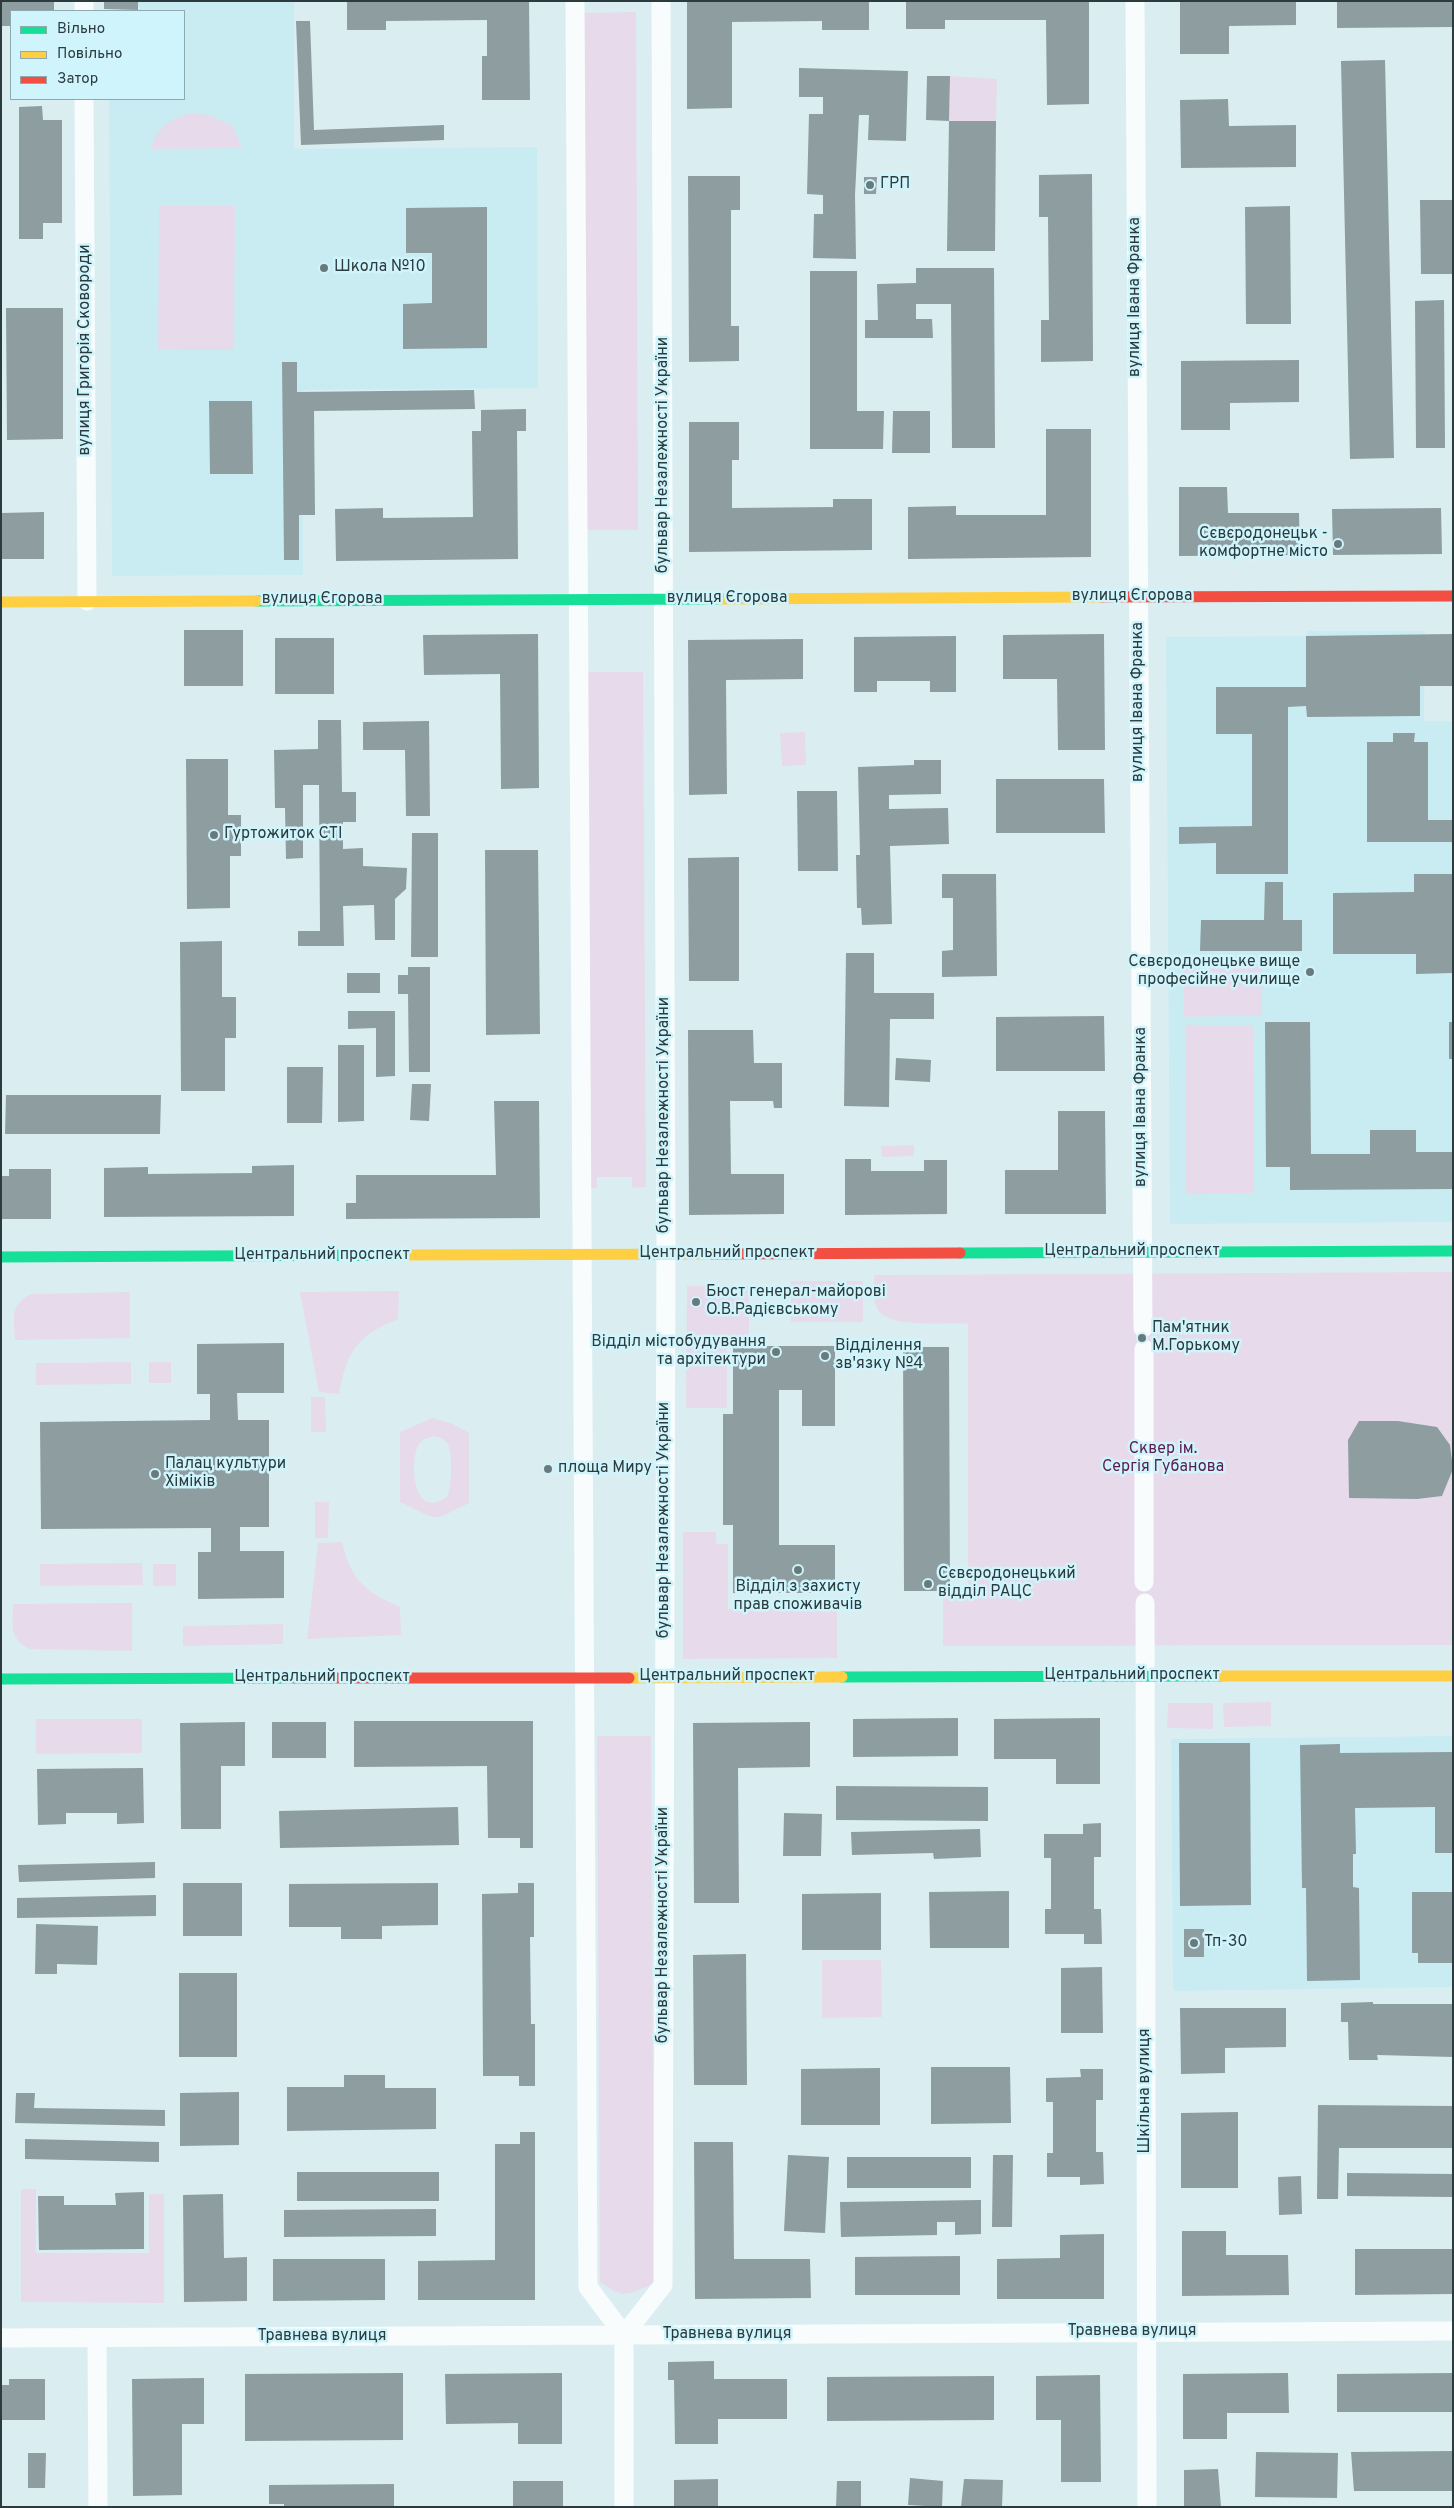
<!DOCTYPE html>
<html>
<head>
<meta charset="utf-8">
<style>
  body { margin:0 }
  #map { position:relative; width:1454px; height:2508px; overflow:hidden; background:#daeef2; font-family:Overpass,sans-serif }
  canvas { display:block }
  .frame { position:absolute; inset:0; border:2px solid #2c3b3e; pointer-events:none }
  .legend { position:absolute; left:10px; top:10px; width:175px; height:90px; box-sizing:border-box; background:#cff4fc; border:1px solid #8eaab0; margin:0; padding:6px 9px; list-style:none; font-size:15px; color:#2c3b3e }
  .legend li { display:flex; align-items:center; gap:10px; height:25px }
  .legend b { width:25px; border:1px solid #8eaab0 }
</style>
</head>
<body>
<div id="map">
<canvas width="1454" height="2508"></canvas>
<div class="frame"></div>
<ul class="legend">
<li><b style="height:6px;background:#16e098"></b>Вільно</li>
<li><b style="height:6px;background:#ffcf43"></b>Повільно</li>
<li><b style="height:6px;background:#f24e42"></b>Затор</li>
</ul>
</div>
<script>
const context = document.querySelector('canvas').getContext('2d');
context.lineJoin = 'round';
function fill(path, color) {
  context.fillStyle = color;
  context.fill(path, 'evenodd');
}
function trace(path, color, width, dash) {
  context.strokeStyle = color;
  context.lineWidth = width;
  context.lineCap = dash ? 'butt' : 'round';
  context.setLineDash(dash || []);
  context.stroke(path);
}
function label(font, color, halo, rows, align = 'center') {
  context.font = font + ' Overpass,sans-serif';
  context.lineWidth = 5;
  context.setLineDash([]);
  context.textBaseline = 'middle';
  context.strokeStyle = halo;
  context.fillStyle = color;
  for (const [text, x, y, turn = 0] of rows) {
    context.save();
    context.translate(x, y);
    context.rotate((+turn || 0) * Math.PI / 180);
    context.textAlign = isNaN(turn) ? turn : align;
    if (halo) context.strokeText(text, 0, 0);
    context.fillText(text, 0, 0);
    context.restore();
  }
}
const built = new Path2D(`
  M138,1H294V149L537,147L538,388L303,390V575L112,576L109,99H184V11H139Z
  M1308,631H1425L1424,721H1453V1222L1170,1224L1166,637L1306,636Z
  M1453,1736V1987L1173,1991L1171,1739Z`);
const green = new Path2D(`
  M636,12L638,530H582L578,13Z
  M950,76L997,79L996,121H949Z
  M192,113L208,115L232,125L242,148L151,149C156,127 171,119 192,113Z
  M159,206H235L234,350L158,349Z
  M582,672H643L646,1187L632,1188V1177H597V1188H584Z
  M805,732L806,765L782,766L780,733Z
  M1262,967V1015L1184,1017V969Z
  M1186,1025H1253L1254,1193L1186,1194Z
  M914,1145V1156L882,1157L881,1146Z
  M1453,1272V1645L943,1646V1595H968V1324C947,1322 891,1329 878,1310C872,1301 874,1285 874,1275Z
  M791,1281H863V1322H791Z
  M687,1286H749V1343H727V1408H686Z
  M399,1291L398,1319C357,1336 347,1351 339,1394L319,1392L300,1292Z
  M130,1292V1338L15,1340C14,1318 9,1306 31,1294Z
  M131,1362V1384L36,1385V1363Z
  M149,1362H171V1383H149Z
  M311,1397H325L326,1432H311Z
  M432,1418L451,1423L469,1433V1503C427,1524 441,1520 400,1502V1432ZM433,1436C438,1437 444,1438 447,1443C453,1451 452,1488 447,1497C411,1522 410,1457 419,1444C423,1439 428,1438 433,1436Z
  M315,1502H329L328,1538H315Z
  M683,1532H716V1544H728V1609H837V1658L683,1659Z
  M342,1542C351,1580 365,1592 400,1607L401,1635L307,1639L318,1543Z
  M142,1563L143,1585L40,1586V1564Z
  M153,1564H176V1586H153Z
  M132,1603V1651L30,1649C8,1638 13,1626 13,1604Z
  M283,1624V1644L183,1646V1626Z
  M1271,1702V1726L1224,1727L1223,1703Z
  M1168,1703H1213V1729L1167,1728Z
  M36,1719H142V1753L36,1754Z
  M597,1736H651L654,2283C628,2295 625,2300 600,2282Z
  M822,1960H881L882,2017L822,2018Z
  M21,2189H36V2253H149V2194H164V2303L21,2302Z`);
const building = new Path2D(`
  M1,1H54V11H11V26H1Z
  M104,1H138V10L104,9Z
  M347,1H529L530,100H482V56H487V20L386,21V30H347Z
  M687,1H869V30H822V21L732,22V108L687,109Z
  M906,1H1089V104L1047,105L1046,20H945V29H906Z
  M1180,1H1296V25L1229,26V54H1180Z
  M1337,1H1453V27L1337,28Z
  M296,21H310L314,130L444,125V140L301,145Z
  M1385,60L1394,458L1350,459L1341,61Z
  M799,68L908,71L906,141L868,140L869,115H859L855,195L856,259L813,258L814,214H823V195L807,194L809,114H823V97H799Z
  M927,76H950L949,121H996L995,251H947L949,121L926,120Z
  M1228,99L1229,126L1296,125V167L1181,168L1180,100Z
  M42,106L43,120H62V223H43V239H19V107Z
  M1092,174L1093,361L1041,362V320H1049L1048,217H1039V175Z
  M688,176H740V210H731V326H739V361L689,362Z
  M864,177H877L876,194H864Z
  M1420,200H1453V274H1421Z
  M1290,206L1291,324H1246L1245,207Z
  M487,207V348L403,349V304L432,303V253H406V208Z
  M916,268H994L995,448H952L951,304H916V319H932L933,338H865V320H878L877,284L916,283Z
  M810,271H857V411H884L883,449H810Z
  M1444,300L1445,448H1416L1415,301Z
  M6,308H63V439L7,440Z
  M1299,360V402L1230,403V430H1181V361Z
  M282,362H297V392L474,390L475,409L314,411L315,515H299V560H284Z
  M209,401H252L253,474H210Z
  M526,409V431H517L518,559L336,561L335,509L383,508V518L473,517L472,431H481V410Z
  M893,411H930V453H892Z
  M689,422H739V460H732V508L833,507V499H872V550L689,552Z
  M1046,429H1091V557L908,559V507L956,506V515H1046Z
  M1179,487H1227L1228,513H1299L1300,555L1179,556Z
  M1441,508L1442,554L1333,555L1332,509Z
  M44,512V559H1V513Z
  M184,630H243V686H184Z
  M538,634L539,788L501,789L500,674L424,675L423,635Z
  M1104,634L1105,750H1058L1057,679H1003V635Z
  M1453,634V686H1420V716L1307,717L1306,706L1288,707V874H1216V843L1179,844V827L1252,826V734H1216V687H1306V636Z
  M956,636V692H930V681H877V692H854V637Z
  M275,638H334V694H275Z
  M803,639V679L726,680L727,794L689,795L688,640Z
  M318,720H341L342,792H356V822H343V849L363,848V866L407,868L406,889L395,899V940H375L374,905L343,906L344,946H298V931H320L319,785H303V858L286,859L285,808H275L274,750L318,749Z
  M429,721L430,816H406L405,750H363V722Z
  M1393,733H1415L1414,742H1428V820H1453V842H1367V742H1393Z
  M186,759H228V815H241V856H230V908L187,909Z
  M914,760H941V794L889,795V809L948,808L949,844L890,846L892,924L862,925L861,908H857L856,855H860L858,767L914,765Z
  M996,779H1104L1105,833H996Z
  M797,791H837L838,871H798Z
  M412,833H438V957H411Z
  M485,850H538L540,1034L486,1035Z
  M739,857V981H689L688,858Z
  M942,874H996L997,976L942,977V951L953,950V898H942Z
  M1414,874H1453V973L1416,974V954H1333V893L1414,892Z
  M1265,882H1283V920H1302V951H1200L1201,920H1264Z
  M222,941V997H236V1038H225V1091H181L180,942Z
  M846,953H874V993H934V1019H890L889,1107L844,1106Z
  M408,967H430V1072H409L408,994H398V975H408Z
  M347,973H380V993H347Z
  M348,1011H395V1076L376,1077V1028L348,1029Z
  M1104,1016L1105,1071H996V1017Z
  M1265,1022H1310L1311,1154H1370V1130H1416V1152H1453V1189L1290,1190V1167H1266Z
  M1449,1022H1453V1059H1449Z
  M688,1030H753L754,1063H782V1108H774L773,1101H730L731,1174H784V1214L689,1215Z
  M338,1045H364V1121L338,1122Z
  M896,1058L931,1060L930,1082L895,1080Z
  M287,1067H323L322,1123H287Z
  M412,1084H431L429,1121L410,1120Z
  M6,1095H161L160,1134H5Z
  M494,1101H539L540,1218L346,1219V1203H356V1175H496Z
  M1058,1111H1105L1106,1214H1005V1170H1058Z
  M845,1159H871V1171H924V1160H947V1214L845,1215Z
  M294,1165V1216L104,1217V1168L148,1167V1174L252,1173V1166Z
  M9,1169H51V1219H1V1176H9Z
  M284,1343V1393H237L238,1420H269V1527H240V1551H284V1598L198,1599V1552H211V1528L41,1529L40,1422L210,1420V1394H197V1344Z
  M733,1346H835V1426H802V1390H779V1545H835V1593H733V1525H723V1414H733Z
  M903,1347H949L950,1591H904Z
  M1359,1421H1398L1437,1427L1450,1445L1453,1469L1442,1496L1417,1499L1349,1498L1348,1440Z
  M958,1718V1756L853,1757V1719Z
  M1100,1718V1784H1056V1759H994V1719Z
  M354,1721H533V1848H520V1838H488L487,1766L354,1767Z
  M245,1722V1766H221V1829H181L180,1723Z
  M272,1722H326V1758H272Z
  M810,1722V1767L738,1768L739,1903H694L693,1723Z
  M1179,1743H1250L1251,1905L1180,1906Z
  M1340,1744V1753L1453,1752V1853H1435V1807L1355,1808L1356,1854H1353V1887L1359,1888L1360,1980L1307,1981L1306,1888H1302L1300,1745Z
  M143,1768L144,1823L117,1824V1813H66V1824L38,1825L37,1769Z
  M836,1786L988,1787V1821L836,1820Z
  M458,1807L459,1845L280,1848L279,1811Z
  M784,1813L822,1814L821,1856H783Z
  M1101,1823V1857H1094V1909H1101L1102,1944H1084V1934H1045V1909H1051V1858H1044V1834H1083V1824Z
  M980,1829L981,1857L934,1859L933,1853L852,1855L851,1832Z
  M155,1862V1878L19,1882L18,1865Z
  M183,1883H242V1936H183Z
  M438,1883V1925L382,1926V1939H341V1927H289V1884Z
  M518,1883H534V1937H530L531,2024H535V2086H519V2076H483L482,1894L518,1893Z
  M1009,1891V1948H930L929,1892Z
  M1412,1892H1453V1963H1418V1953H1412Z
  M881,1893V1950H802V1894Z
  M156,1895V1916L17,1918V1898Z
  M36,1924L98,1926L97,1965L57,1964V1974H35Z
  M1184,1929H1204V1957H1184Z
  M746,1954L747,2085H694L693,1955Z
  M1102,1967L1103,2033H1061V1968Z
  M179,1973H237V2057H179Z
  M1373,2002V2004H1453V2057L1377,2055L1378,2060H1349L1348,2022H1341V2003Z
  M1180,2008H1286V2047L1225,2048V2073L1181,2074Z
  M931,2067H1010L1011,2123L931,2124Z
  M880,2068V2125H801V2069Z
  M1080,2069H1103V2100H1096V2152H1103L1104,2184L1080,2185V2177H1047V2153H1053V2102H1046V2078L1081,2077Z
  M344,2075H385V2088H436V2129L287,2131V2087H344Z
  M239,2092V2145L180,2146V2093Z
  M16,2093H35L34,2108L165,2110V2126L15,2123Z
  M1318,2105L1453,2106V2148H1339L1338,2199H1317Z
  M1238,2112V2188H1181V2113Z
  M520,2132H535V2300H418V2261L495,2260V2144H520Z
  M25,2139L159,2142V2162L25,2159Z
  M694,2142H733L734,2259H810L811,2298L695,2299Z
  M788,2155L829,2157L825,2233L784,2231Z
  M993,2155H1013L1012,2227H992Z
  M847,2157H971V2188H847Z
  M297,2172H439V2201H297Z
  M1347,2173L1453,2174V2197L1347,2196Z
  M1301,2176L1302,2214L1279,2215L1278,2177Z
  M144,2192V2249L39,2250L38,2196H64V2205H116L115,2193Z
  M223,2194L224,2258L247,2257V2301L184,2302L183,2195Z
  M981,2200V2234L955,2235V2222H937V2235L841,2237L840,2202Z
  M436,2209V2236L284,2237V2210Z
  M1182,2231H1226V2255H1288L1289,2295L1182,2296Z
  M1104,2234V2299H997V2259L1060,2258V2235Z
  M1355,2249H1453V2294L1355,2295Z
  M960,2256V2295H855V2257Z
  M273,2259H385V2300L273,2301Z
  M714,2361V2379H787V2419H718V2444H675L674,2380H668V2362Z
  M403,2373V2440L245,2441V2374Z
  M562,2373V2444H518V2423L446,2424L445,2374Z
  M1288,2373L1289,2413H1227V2439H1183V2374Z
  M1453,2373V2412H1337V2374Z
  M1100,2375L1101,2482H1061V2420H1036V2376Z
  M994,2376V2420L827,2421V2377Z
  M204,2378V2424H182V2495L133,2496L132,2379Z
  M9,2379H45V2420H1V2385H9Z
  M1453,2451V2491H1354L1351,2452Z
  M1256,2452L1338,2453L1337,2498L1255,2497Z
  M28,2453H46L45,2488H28Z
  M1218,2469L1221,2507H1184V2470Z
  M910,2478L943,2481L942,2507L908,2505Z
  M718,2479V2507H674V2480Z
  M964,2479L1003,2480L1002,2507H961Z
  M513,2481H563V2507H513Z
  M837,2481H861V2507H836Z
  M394,2484V2507H284V2504H269V2485Z`);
const street = new Path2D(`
  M84,1V11
  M575,1L588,2287L624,2335V2507
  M1135,1L1143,1328
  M84,99L87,601
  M1144,1349V1582
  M1145,1603L1147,2507
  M624,2335L663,2285L666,1234L661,1
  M1,2338L1453,2331
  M97,2338L98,2507`);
const fast = new Path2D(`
  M257,601L720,599
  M960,1253L1453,1251
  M1,1257L403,1255
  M842,1677L1221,1676
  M1,1679L296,1678`);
const slow = new Path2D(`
  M720,599L1101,597
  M1,602L257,601
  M403,1255L713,1254
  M1221,1676H1453
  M629,1678L842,1677`);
const jam = new Path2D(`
  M1101,597L1453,596
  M713,1254L960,1253
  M296,1678H629`);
const markers = [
  [870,185,5,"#697a7d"],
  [324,268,5,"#697a7d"],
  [1338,544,5,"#697a7d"],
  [214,835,5,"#697a7d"],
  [1310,972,5,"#697a7d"],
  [696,1302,5,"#697a7d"],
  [1142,1338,5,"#697a7d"],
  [776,1352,5,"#697a7d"],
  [825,1356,5,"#697a7d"],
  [548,1469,5,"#697a7d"],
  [155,1474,5,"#697a7d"],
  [798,1570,5,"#697a7d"],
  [928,1584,5,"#697a7d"],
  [1194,1943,5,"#697a7d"]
];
const poiNames = [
  ["ГРП",880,185],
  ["Школа №10",334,268],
  ["Сєвєродонецьк -",1328,535,"right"],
  ["комфортне місто",1328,553,"right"],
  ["Гуртожиток СТІ",224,835],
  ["Сєвєродонецьке вище",1300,963,"right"],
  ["професійне училище",1300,981,"right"],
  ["Бюст генерал-майорові",706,1293],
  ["О.В.Радієвському",706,1311],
  ["Пам'ятник",1152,1329],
  ["М.Горькому",1152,1347],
  ["Відділ містобудування",766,1343,"right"],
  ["та архітектури",766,1361,"right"],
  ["Відділення",835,1347],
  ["зв'язку №4",835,1365],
  ["Палац культури",165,1465],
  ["Хіміків",165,1483],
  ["площа Миру",558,1469],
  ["Сєвєродонецький",938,1575],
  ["відділ РАЦС",938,1593],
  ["Відділ з захисту",798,1588,"center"],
  ["прав споживачів",798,1606,"center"],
  ["Тп-30",1204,1943]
];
const streetNames = [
  ["вулиця Івана Франка",1136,297,-90],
  ["вулиця Григорія Сковороди",86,350,-90],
  ["бульвар Незалежності України",664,455,-90],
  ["вулиця Єгорова",1132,597],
  ["вулиця Єгорова",727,599],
  ["вулиця Єгорова",322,600],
  ["вулиця Івана Франка",1139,702,-90],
  ["вулиця Івана Франка",1142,1107,-90],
  ["бульвар Незалежності України",665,1115,-90],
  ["Центральний проспект",1132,1252],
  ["Центральний проспект",727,1254],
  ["Центральний проспект",322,1256],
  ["бульвар Незалежності України",665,1520,-90],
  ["Центральний проспект",1132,1676],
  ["Центральний проспект",727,1677],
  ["Центральний проспект",322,1678],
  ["бульвар Незалежності України",664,1925,-90],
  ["Шкільна вулиця",1146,2091,-90],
  ["Травнева вулиця",1132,2332],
  ["Травнева вулиця",727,2335],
  ["Травнева вулиця",322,2337]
];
const parkNames = [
  ["Сквер ім.",1163,1450],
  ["Сергія Губанова",1163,1468]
];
fill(built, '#c9ecf3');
fill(green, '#e7daeb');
fill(building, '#8d9da0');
trace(street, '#f9fcfd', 19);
trace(fast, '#16e098', 11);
trace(slow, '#ffcf43', 11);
trace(jam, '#f24e42', 11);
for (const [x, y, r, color] of markers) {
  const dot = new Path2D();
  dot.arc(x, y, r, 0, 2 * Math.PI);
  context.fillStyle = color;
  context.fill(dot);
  trace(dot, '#cff4fc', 2);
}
label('16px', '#2c3b3e', '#cff4fc', poiNames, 'left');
label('16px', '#2c3b3e', '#cff4fc', streetNames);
label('16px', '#5c1c4f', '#cff4fc', parkNames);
</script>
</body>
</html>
